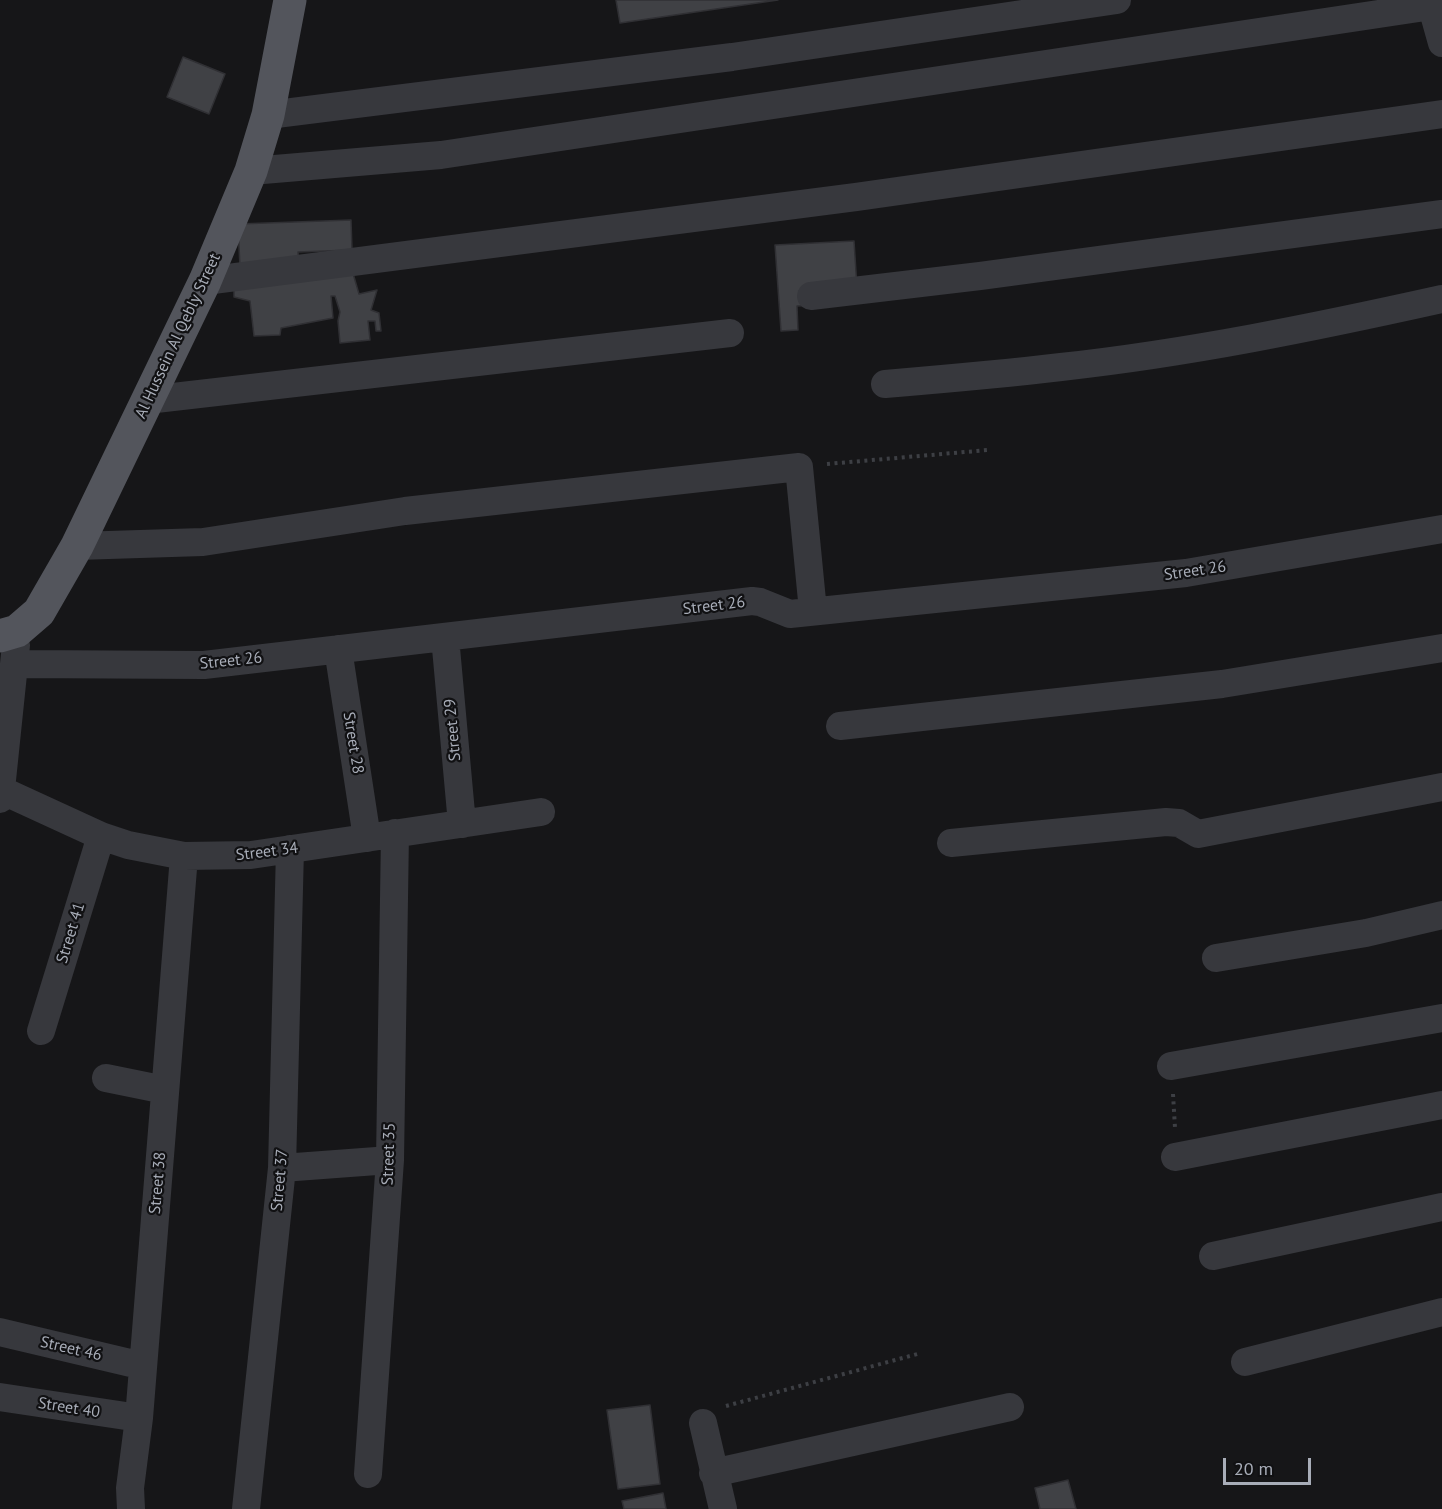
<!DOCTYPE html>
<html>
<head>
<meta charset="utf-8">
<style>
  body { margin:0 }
  #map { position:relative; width:1442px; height:1509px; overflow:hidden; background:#161618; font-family:"PT Sans",sans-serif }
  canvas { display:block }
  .scale { position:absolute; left:1223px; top:1458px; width:88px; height:27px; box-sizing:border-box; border:3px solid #a8adb8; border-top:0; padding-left:8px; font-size:18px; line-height:21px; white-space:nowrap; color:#a8adb8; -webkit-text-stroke:4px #111113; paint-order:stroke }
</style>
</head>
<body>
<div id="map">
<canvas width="1442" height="1509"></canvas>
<div class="scale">20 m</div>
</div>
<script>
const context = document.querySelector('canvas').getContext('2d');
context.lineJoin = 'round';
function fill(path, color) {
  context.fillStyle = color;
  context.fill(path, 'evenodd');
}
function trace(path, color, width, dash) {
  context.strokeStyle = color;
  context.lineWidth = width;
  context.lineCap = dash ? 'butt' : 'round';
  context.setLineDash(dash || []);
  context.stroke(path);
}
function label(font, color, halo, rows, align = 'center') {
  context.font = font + ' "PT Sans",sans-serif';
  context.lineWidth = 4.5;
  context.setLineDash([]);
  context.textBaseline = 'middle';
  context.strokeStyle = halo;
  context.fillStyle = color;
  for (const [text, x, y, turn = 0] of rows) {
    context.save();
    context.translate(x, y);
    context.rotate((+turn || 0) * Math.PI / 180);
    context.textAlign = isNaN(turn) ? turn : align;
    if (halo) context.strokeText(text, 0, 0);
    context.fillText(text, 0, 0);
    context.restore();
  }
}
const building = new Path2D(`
  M616,0H778L620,23Z
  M183,57L225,74L209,114L167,97Z
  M351,220L352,250L298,252L299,266L240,268L238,224Z
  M854,241L858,303L797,306L798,330L781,331L775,245Z
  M352,270L359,294L377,290L371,310L379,313L381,331H376L375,321H368L370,340L340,343L338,321L340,312L335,296H331L333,318L281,328L280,335L254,336L250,301L234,297V287Z
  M650,1405L660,1484L618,1489L607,1410Z
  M1068,1480L1076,1509H1040L1035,1488Z
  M663,1493L666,1509H624L622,1501Z`);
const path = new Path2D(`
  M827,464L988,450
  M1173,1094L1175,1128
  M726,1406L921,1353`);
const minor = new Path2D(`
  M1430,0L1442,43
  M268,115L732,57L1117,0
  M251,171L441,155L1432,6
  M205,281L856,197L1442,114
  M811,296L980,276L1442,214
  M885,384C944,379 1003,374 1061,367C1189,353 1316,327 1442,299
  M147,400L730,333
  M77,546L203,542L405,511L799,467L813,611
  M445,637L462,824
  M338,649L367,838
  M16,664L204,665L752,601L760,602L790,614L1186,573L1442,529
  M840,726L1222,684L1442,648
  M3,791L101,836L128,845L184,856L251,855L541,812
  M0,799L16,645
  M951,843L1166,822L1179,823L1198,834L1442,787
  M1216,958L1366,933L1442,915
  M41,1031L101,836
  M1171,1066L1442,1018
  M106,1078L165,1090
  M1175,1157L1442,1105
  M282,1168L390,1160
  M1213,1256L1442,1207
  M0,1332L143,1366
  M1245,1362L1442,1312
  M0,1397L139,1418
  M703,1423L723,1509
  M713,1473L1010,1407
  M368,1474L390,1160L395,833
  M131,1509L130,1488L139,1418L184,856
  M246,1509L282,1168L290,849`);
const major = new Path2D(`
  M0,636L17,631L39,612L77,546L205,281L251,171L268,115L290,0`);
const streetNames = [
  ["Al Hussein Al Qebly Street",178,336,-65],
  ["Street 26",1195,571,-8],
  ["Street 26",714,606,-7],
  ["Street 26",231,661,-6],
  ["Street 29",453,730,-95],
  ["Street 28",353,743,81],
  ["Street 34",267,852,-7],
  ["Street 41",71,933,-73],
  ["Street 35",389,1154,-88],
  ["Street 37",280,1180,-85],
  ["Street 38",158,1183,-85],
  ["Street 46",71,1349,13],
  ["Street 40",69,1408,9]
];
fill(building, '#404145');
trace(building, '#303034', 1.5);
trace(path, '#3d3f44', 4, [3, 4.5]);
trace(minor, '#37383d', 28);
trace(major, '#53555c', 33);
label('16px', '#a8adb8', '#111113', streetNames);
</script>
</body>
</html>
